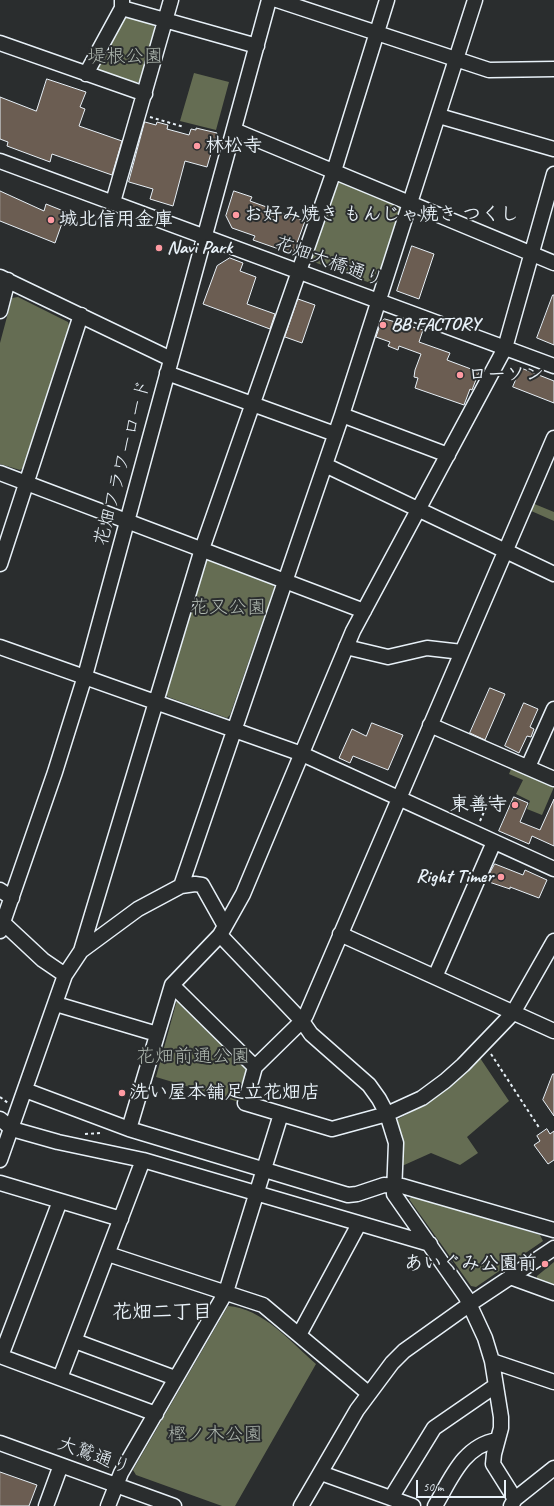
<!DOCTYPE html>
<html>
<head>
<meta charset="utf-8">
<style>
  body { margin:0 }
  #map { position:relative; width:554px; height:1506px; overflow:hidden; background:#2a2d2e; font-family:Caveat,sans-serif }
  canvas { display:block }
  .scale { position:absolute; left:416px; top:1480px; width:90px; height:18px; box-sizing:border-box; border:2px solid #e8f1f8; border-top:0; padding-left:5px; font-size:12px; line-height:14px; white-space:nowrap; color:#e8f1f8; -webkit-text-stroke:3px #2a2d2e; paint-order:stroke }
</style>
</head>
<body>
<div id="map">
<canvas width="554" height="1506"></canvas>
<div class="scale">50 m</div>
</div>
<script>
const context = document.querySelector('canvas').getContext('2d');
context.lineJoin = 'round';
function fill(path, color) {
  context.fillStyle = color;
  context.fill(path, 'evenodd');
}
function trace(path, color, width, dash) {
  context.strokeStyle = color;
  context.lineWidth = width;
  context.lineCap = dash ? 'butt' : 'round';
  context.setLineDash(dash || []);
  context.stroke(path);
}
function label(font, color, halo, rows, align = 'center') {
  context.font = font + ' Caveat,"Klee One",sans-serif';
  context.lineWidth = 4;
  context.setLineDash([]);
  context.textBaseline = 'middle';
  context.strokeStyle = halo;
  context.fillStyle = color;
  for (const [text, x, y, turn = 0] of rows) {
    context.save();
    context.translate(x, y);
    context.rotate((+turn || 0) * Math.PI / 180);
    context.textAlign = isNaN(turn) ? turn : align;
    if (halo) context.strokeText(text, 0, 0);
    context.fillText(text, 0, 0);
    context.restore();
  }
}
const green = new Path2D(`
  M129,17L152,23L155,28L140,81L136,83L100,72L98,65L123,19Z
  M194,73L229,82L216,130L180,121Z
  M341,182L400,206L402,211L378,282L373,284L314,262L311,257L336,185Z
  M18,297L68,322L70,328L23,468L20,470L0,464V343L12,298Z
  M532,503L554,512V521L529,510Z
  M207,559L273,583L274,588L230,715L227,718L168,697L166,694L204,561Z
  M512,767L554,787L542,815L527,809L530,801L516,794L523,780L509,774Z
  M177,1000L247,1067L239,1102L156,1077Z
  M480,1058L509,1101L467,1137L478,1153L460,1165L431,1153L402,1166C402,1150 403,1137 396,1123L398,1119L428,1103L453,1084Z
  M413,1196L540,1235L543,1241L476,1287L471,1286L409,1199Z
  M554,1262V1287L537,1281V1276Z
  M228,1306C262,1308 291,1342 316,1364L235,1506H222L136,1475L133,1470Z`);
const building = new Path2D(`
  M47,79L86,92L80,107L85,109L79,126L122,141L112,175L52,154L50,162L7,146L8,142L0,139V97L36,111Z
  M145,122L156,125L157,122L168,125L167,129L189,135L191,129L196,130V128L217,133L207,167L185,161L173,206L150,199L153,189L129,182Z
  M0,191L44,211L46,204L66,212L55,243L0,221Z
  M234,191L252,197L250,201L305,221L293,254L253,240L255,236L232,228L226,216Z
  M412,246L434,254L419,299L397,291Z
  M230,258L243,263L240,271L256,277L247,304L275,314L270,329L203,304L217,266Z
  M553,295H554V345L537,338Z
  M298,299L315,305L302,343L285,337Z
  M385,319L423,330L419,342L450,353L447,360L479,372L472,390L470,389L464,405L415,388L418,378L414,377L415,370L421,354L399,346L398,350L388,346L390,342L376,337L381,322Z
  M521,368L554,381V403L513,387Z
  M490,688L505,694L485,740L470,733Z
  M524,703L538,709L530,727L534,729L531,737L527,736L519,753L505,746Z
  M372,723L403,735L388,770L353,756L350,763L339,758L352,729L366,736Z
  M514,797L528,803L520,822L540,830L554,799V846L532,836L529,844L499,831Z
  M495,864L523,875L525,870L547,880L539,898L510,887V889L486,881Z
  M553,1074H554V1116L543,1100Z
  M547,1129L550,1134L554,1131V1160L548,1164L534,1145L540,1141L537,1136Z
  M0,1472L37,1485L29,1506H0Z`);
const path = new Path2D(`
  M150,117L184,127
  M480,821L491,796L505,802
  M491,1054L540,1129
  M0,1097L8,1103
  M85,1134L101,1133`);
const minor = new Path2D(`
  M277,0L489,70L554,69
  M122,8L257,46
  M0,43L145,94
  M86,74L122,8V0
  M439,116L554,149
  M234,130L554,263
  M0,161L554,366
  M113,202L171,0
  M0,277L171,359
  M0,311L8,280
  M167,373L335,434
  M342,415L448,455
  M554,438L306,1015L302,1021L255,1067L245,1103L332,1129L387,1114L422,1098L445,1081L463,1065L513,1013L554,941
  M325,465L554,574
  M0,473L364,611
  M0,564L81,315
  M0,647L302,754L554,869
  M346,647L388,657L427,648L462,652
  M430,725L554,779
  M528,767L554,709
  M181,886L342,415L475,0
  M0,890L12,898
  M0,920L43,960L65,975
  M0,931L55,772L85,676L269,0
  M340,934L554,1031
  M220,935L302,1021L311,1034L369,1085L379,1099L387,1114L396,1143L394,1194L466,1297L485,1338L492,1361L501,1417V1428L494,1454L493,1464L515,1499
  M81,951L202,549L334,171L387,0
  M435,977L494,842
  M172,985L255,1067
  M56,1004L157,1034
  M25,1090L129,1129L348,1195L357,1194L384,1185L402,1186L554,1230
  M0,1119L12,1129L58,1142L143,1160L430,1244
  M129,1129L172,985L220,935L243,894L353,631L505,348L554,174
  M0,1160L65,975L81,951L138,909L181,886L195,884L202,885L225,926
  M0,1183L121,1219
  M108,1254L263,1305L368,1393
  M510,1277L554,1293
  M299,1335L359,1224
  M75,1341L175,1378
  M0,1356L156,1414
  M1,1356L60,1201
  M492,1361L554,1382
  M60,1378L143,1160
  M0,1443L174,1506
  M321,1473L413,1506
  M391,1498L434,1428L495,1386
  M46,1506L61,1465
  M108,1506L121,1473L226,1292L281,1114
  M301,1506L357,1410L392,1363L404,1351L470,1304L554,1248
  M435,1506C451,1479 463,1446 497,1440
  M511,1506L515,1499L554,1468`);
const markers = [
  [197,146,4,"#ff9aa2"],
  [236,215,4,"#ff9aa2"],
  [51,220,4,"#ff9aa2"],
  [159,248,4,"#ff9aa2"],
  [383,325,4,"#ff9aa2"],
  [460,375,4,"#ff9aa2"],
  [515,805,4,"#ff9aa2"],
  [501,877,4,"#ff9aa2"],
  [122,1093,4,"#ff9aa2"],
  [545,1264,4,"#ff9aa2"]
];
const parkNames = [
  ["堤根公園",125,57],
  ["花又公園",228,608],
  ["花畑前通公園",193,1057],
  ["樫ノ木公園",215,1435]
];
const poiNames = [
  ["林松寺",205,146],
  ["お好み焼き もんじゃ焼き つくし",244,215],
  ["城北信用金庫",59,220],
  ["Navi Park",167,248],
  ["BB FACTORY",391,325],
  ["ローソン",468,375],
  ["東善寺",507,805,"right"],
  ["Right Timer",493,877,"right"],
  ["洗い屋本舗足立花畑店",130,1093],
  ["あいぐみ公園前",537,1264,"right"]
];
const streetNames = [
  ["花畑大橋通り",329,262,20],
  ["花畑フラワーロード",123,463,-75],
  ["大鷲通り",94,1456,20]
];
const neighbourhoodNames = [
  ["花畑二丁目",162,1313]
];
fill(green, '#656d53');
fill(building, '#6b5d52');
trace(building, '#e8f1f8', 1);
trace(minor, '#e8f1f8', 17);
trace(path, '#e8f1f8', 2, [3, 3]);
trace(minor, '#2a2d2e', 14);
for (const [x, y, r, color] of markers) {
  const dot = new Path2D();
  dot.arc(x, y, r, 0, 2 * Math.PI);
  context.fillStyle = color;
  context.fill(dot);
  trace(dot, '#2a2d2e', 1.5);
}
label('19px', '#adb6ae', '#2a2d2e', parkNames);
label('bold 19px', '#e8f1f8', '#2a2d2e', poiNames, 'left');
label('19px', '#e8f1f8', '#2a2d2e', streetNames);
label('bold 20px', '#e8f1f8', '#2a2d2e', neighbourhoodNames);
</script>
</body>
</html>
